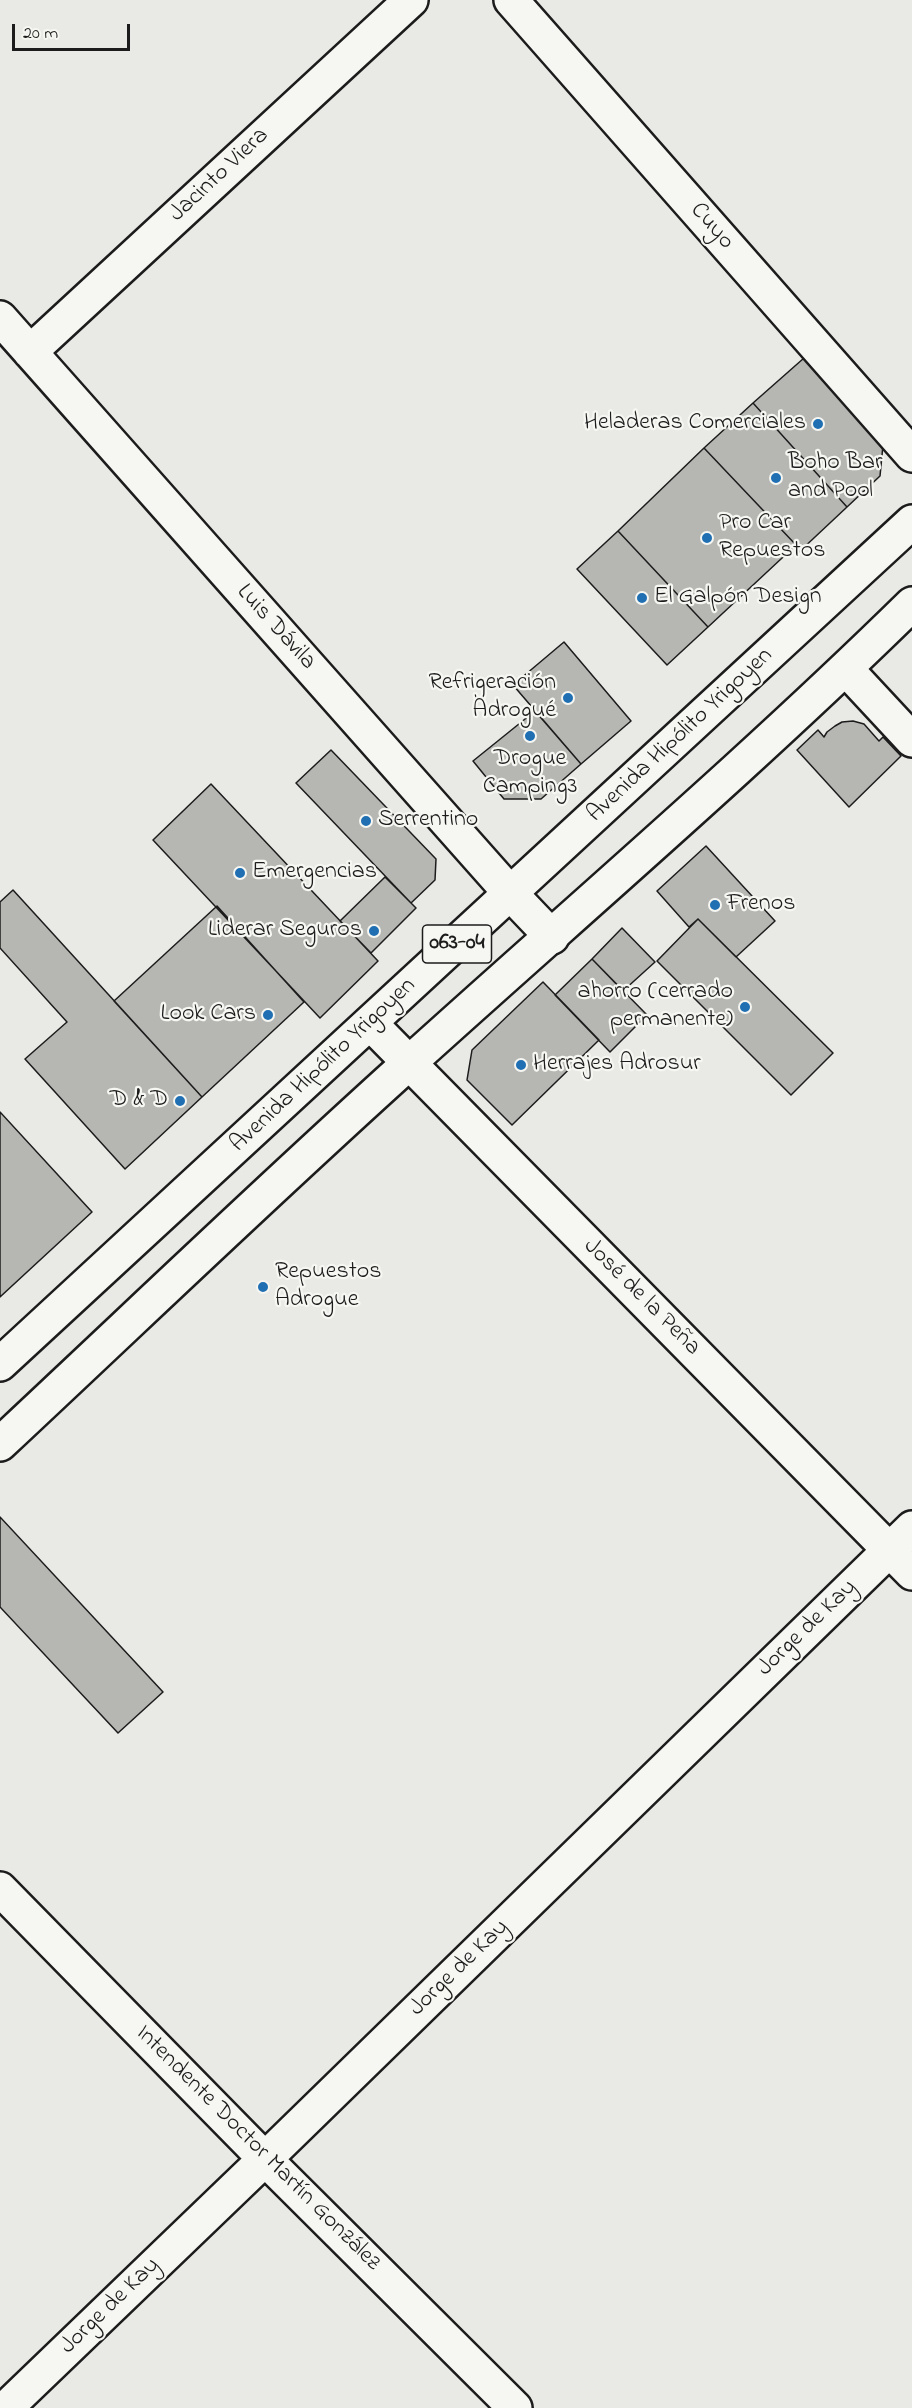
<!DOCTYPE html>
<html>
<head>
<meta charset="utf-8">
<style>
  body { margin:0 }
  #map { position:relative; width:912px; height:2408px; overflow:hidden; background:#e9e9e5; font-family:"Indie Flower",sans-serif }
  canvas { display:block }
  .scale { position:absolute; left:12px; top:24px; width:118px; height:27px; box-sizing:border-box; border:3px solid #1c1c1c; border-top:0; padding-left:8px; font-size:18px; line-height:21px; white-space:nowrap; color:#1c1c1c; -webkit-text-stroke:4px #f6f6f2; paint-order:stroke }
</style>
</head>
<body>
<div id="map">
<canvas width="912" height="2408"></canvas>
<div class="scale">20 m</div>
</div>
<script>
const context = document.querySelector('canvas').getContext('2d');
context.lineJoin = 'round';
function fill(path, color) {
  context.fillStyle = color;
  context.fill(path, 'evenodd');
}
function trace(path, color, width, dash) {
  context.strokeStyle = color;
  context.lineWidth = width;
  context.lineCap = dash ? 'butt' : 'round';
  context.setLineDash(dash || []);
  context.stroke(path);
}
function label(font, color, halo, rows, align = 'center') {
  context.font = font + ' "Indie Flower",sans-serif';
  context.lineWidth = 4.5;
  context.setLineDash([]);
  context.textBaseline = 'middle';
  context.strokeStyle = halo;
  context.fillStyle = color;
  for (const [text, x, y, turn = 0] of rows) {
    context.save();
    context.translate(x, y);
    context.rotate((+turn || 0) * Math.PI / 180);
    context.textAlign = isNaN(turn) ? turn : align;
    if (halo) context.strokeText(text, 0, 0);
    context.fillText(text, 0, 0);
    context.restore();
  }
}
const building = new Path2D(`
  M804,358L883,445L880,476L847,507L753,403Z
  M753,403L847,507L799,552L796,545L704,448Z
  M704,448L796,545L708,627L618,531Z
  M618,531L708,627L667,665L577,569Z
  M564,642L631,721L581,764L513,685Z
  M535,711L581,764L541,799H504L473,761Z
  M853,721L864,724L879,741L883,737L901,756L849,807L797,750L818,730L824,737L827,732L835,726L842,722Z
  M331,750L436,859L435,880L411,903L296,783Z
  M211,784L378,961L320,1018L153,840Z
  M706,846L775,921L736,957L698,919L689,927L657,891Z
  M385,877L416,908L371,953L340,921Z
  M13,890L202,1097L125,1169L25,1059L67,1022L0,948V902Z
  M217,906L304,1002L202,1097L114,1001Z
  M698,919L833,1053L791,1095L657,961Z
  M622,928L655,962L623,991L592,959Z
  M592,959L647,1015L610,1052L555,995Z
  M543,982L599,1040L512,1125L467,1080L472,1050Z
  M0,1112L92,1212L0,1297Z
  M0,1517L163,1692L118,1733L0,1607Z`);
const street = new Path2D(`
  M511,0L912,455
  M0,318L511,894L552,937
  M30,352L411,0
  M846,669L912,740
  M370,1023L912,1573
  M0,1889L265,2159L515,2408
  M6,2408L265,2159L912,1528`);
const primary = new Path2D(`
  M0,1364L912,522
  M0,1444C137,1316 271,1187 410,1062C578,910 750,763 912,604`);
const markers = [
  [818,424,6,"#1f6fb2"],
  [776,478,6,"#1f6fb2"],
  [707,538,6,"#1f6fb2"],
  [642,598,6,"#1f6fb2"],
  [568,698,6,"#1f6fb2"],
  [530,736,6,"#1f6fb2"],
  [366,821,6,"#1f6fb2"],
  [240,873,6,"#1f6fb2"],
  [715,905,6,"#1f6fb2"],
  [374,931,6,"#1f6fb2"],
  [745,1007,6,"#1f6fb2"],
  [268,1015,6,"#1f6fb2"],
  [521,1065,6,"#1f6fb2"],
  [180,1101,6,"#1f6fb2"],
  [263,1287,6,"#1f6fb2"]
];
const shields = [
  [457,944,69]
];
const shieldNames = [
  ["063-04",457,944]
];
const streetNames = [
  ["Jacinto Viera",220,176,-43],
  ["Cuyo",711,227,49],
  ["Luis Dávila",275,628,48],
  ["Avenida Hipólito Yrigoyen",681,736,-43],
  ["Avenida Hipólito Yrigoyen",324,1066,-43],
  ["José de la Peña",641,1298,45],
  ["Jorge de Kay",808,1629,-44],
  ["Jorge de Kay",460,1969,-44],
  ["Intendente Doctor Martín González",257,2149,45],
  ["Jorge de Kay",111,2307,-44]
];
const poiNames = [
  ["Heladeras Comerciales",806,424,"right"],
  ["Boho Bar",788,464],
  ["and Pool",788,492],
  ["Pro Car",719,524],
  ["Repuestos",719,552],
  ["El Galpón Design",654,598],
  ["Refrigeración",556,684,"right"],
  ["Adrogué",556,712,"right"],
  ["Drogue",530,760,"center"],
  ["Camping3",530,788,"center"],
  ["Serrentino",378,821],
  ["Emergencias",252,873],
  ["Frenos",727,905],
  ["Liderar Seguros",362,931,"right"],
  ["ahorro (cerrado",733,993,"right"],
  ["permanente)",733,1021,"right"],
  ["Look Cars",256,1015,"right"],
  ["Herrajes Adrosur",533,1065],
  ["D & D",168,1101,"right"],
  ["Repuestos",275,1273],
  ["Adrogue",275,1301]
];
fill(building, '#b6b6b3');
trace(building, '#1c1c1c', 1.5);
trace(street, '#1c1c1c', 38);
trace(primary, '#1c1c1c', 38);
trace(street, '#f6f6f2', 33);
trace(primary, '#f6f6f2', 33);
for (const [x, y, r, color] of markers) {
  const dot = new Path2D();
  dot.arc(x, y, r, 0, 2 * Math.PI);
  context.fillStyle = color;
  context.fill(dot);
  trace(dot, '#f6f6f2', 2);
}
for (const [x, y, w] of shields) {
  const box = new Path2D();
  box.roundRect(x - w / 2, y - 19, w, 38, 4.5);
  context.fillStyle = '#f6f6f2';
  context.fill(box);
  trace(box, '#1c1c1c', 1.5);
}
label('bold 22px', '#1c1c1c', null, shieldNames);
label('24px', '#1c1c1c', '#f6f6f2', streetNames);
label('24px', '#1c1c1c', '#f6f6f2', poiNames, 'left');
</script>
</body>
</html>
